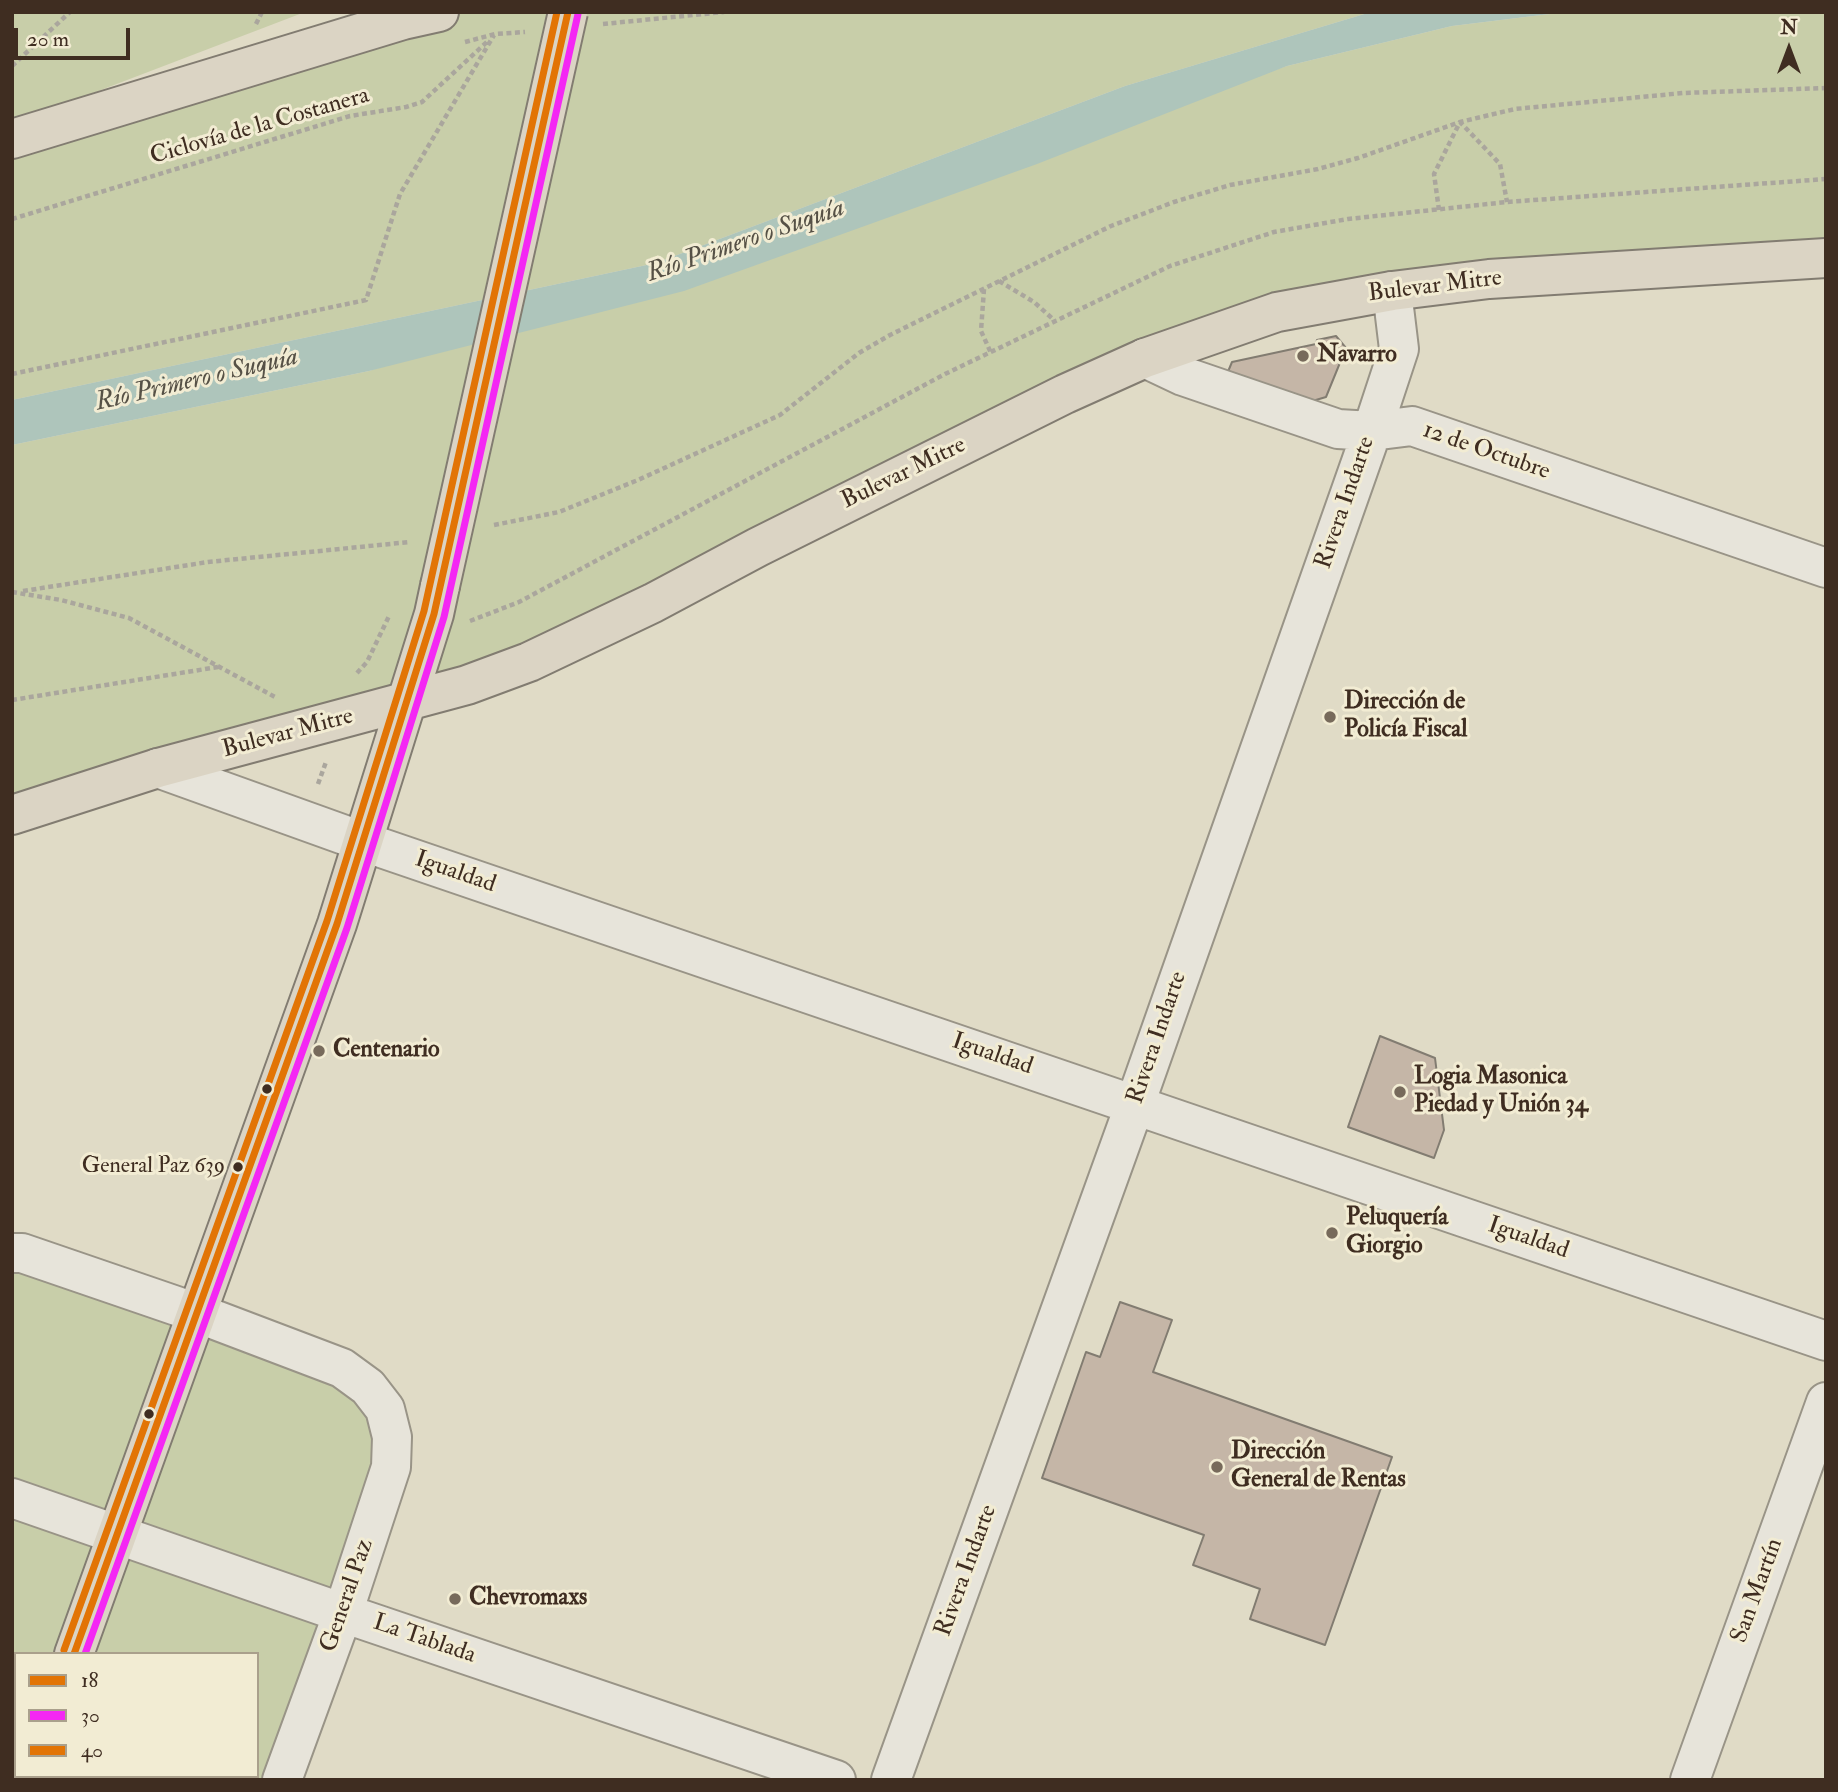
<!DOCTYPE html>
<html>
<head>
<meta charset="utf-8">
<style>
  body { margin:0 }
  #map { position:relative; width:1838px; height:1792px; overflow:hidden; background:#e0dbc6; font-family:"IM FELL Double Pica",serif }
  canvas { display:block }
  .frame { position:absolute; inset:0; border:14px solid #3f2d21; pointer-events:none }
  .legend { position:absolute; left:14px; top:1652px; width:245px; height:126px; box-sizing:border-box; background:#f2ecd3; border:2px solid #aaa08c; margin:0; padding:9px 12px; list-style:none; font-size:21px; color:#3f2d21 }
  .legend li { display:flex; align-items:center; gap:14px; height:35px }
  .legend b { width:35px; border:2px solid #aaa08c }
  .north { position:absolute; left:1754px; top:14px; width:70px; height:70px; -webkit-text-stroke:5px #f2ecd3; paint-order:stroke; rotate:0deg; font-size:19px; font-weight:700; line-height:28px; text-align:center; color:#3f2d21 }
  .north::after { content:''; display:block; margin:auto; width:24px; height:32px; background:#3f2d21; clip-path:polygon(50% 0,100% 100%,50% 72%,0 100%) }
  .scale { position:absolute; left:14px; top:28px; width:116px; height:32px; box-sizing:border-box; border:4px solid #3f2d21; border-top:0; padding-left:9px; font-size:21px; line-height:24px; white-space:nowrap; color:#3f2d21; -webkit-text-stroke:5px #f2ecd3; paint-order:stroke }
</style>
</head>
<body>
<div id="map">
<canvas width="1838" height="1792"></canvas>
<div class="frame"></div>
<ul class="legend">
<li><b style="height:9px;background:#e27405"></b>18</li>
<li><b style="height:9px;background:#f427f4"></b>30</li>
<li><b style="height:9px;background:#e27405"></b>40</li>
</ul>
<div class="north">N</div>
<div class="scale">20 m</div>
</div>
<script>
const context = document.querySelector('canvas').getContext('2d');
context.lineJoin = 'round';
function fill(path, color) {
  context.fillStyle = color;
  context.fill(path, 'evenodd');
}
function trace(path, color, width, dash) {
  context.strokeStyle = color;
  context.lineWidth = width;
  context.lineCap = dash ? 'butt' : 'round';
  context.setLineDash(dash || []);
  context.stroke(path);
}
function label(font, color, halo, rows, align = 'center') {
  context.font = font + ' "IM FELL Double Pica",serif';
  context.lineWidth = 6;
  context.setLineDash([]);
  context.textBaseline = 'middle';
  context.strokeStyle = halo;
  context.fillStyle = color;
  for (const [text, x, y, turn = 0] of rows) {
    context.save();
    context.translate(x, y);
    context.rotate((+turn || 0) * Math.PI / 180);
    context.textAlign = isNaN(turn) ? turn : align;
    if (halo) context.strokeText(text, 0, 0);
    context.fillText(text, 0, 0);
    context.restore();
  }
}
const green = new Path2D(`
  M12,12H305L12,124Z
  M439,12H1371L1125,86L656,263L12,400V139Z
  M1566,12H1826V258L1277,312L529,662L12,815V445L369,371L1287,66L1452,26Z
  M12,1253L342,1368L392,1437L282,1780H47L37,1776H257V1654H16V1769L12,1768Z`);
const water = new Path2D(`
  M1371,12H1566L1452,26L1287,66L1037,164L684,291L369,371L12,445V400L656,263L1125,86Z`);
const building = new Path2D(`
  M1336,336L1346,348L1326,397L1309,402L1227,374L1232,362L1316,344L1317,340Z
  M1380,1036L1435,1058L1444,1130L1434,1158L1348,1127Z
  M1120,1302L1172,1320L1153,1372L1392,1457L1325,1645L1250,1619L1260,1589L1193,1565L1204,1535L1042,1478L1086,1352L1100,1357Z`);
const path = new Path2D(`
  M256,24L262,12
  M603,24L724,12
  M465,42L495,34L525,32
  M12,66L70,12
  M1439,210L1434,174L1460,122L1500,164L1507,202
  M12,219L350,116L406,107L422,102L489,40
  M999,281L1034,302L1055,321
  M984,289L981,331L991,353
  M12,374L366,300L400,194L494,35
  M494,525L559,512L638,480L780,415L859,353L890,335L1111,226L1174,202L1230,185L1318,169L1358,158L1460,122L1515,109L1683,93L1826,88
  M23,591L208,562L410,542
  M12,592L61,600L129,618L275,697
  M470,621L519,602L945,374L1170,266L1274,232L1348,219L1507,202L1826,179
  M357,673L367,662L390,614
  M12,700L218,667
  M318,784L326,762`);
const minor = new Path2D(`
  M1145,358L1183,376L1338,429L1372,431L1412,426L1826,568
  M158,768L364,842L1826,1341
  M12,1253H22L197,1313L342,1368L368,1387L385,1409L392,1437L391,1467L343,1613L282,1780
  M12,1498L343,1613L836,1780
  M891,1780L1135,1104L1372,431L1399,349L1392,291
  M1690,1780L1826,1402`);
const major = new Path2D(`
  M12,139L403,20L439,12
  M12,815L158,768L467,685L529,662L653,603L758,547L1065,394L1145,358L1277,312L1392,291L1489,279L1826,258
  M74,1654L337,924L434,614L440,586
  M28,1780L29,1776`);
const majorBridge = new Path2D(`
  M440,586L568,12`);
const bus1 = new Path2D(`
  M74,1654L337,924L434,614L568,12`);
const bus2 = new Path2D(`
  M85,1654L347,928L444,617L578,14`);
const bus3 = new Path2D(`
  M64,1650L327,921L424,611L557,12`);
const markers = [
  [1303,356,7,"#776a5b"],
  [1330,717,7,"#776a5b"],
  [319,1051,7,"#776a5b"],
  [267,1089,6,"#3f2d21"],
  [1400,1092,7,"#776a5b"],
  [238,1167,6,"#3f2d21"],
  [1332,1233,7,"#776a5b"],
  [149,1414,6,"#3f2d21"],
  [1217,1467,7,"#776a5b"],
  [455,1599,7,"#776a5b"]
];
const busNames = [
  ["General Paz 639",225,1167]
];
const streetNames = [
  ["Ciclovía de la Costanera",260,127,-16],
  ["Bulevar Mitre",1435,287,-7],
  ["12 de Octubre",1486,452,19],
  ["Bulevar Mitre",904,474,-26],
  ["Rivera Indarte",1346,503,-71],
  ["Bulevar Mitre",288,734,-15],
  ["Igualdad",455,873,19],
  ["Rivera Indarte",1158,1038,-71],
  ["Igualdad",992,1055,19],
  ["Igualdad",1528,1239,19],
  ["Rivera Indarte",967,1571,-70],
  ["San Martín",1758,1591,-70],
  ["General Paz",348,1596,-71],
  ["La Tablada",424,1640,19]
];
const poiNames = [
  ["Navarro",1317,356],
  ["Dirección de",1344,703],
  ["Policía Fiscal",1344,731],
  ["Centenario",333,1051],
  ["Logia Masonica",1414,1078],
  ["Piedad y Unión 34",1414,1106],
  ["Peluquería",1346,1219],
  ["Giorgio",1346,1247],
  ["Dirección",1231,1453],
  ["General de Rentas",1231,1481],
  ["Chevromaxs",469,1599]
];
const waterNames = [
  ["Río Primero o Suquía",746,242,-19],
  ["Río Primero o Suquía",197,381,-13]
];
fill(green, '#c8cea9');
fill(water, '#aec5bb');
fill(building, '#c5b6a7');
trace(building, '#827c71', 2);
trace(minor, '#999487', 42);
trace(major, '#827c71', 42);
trace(path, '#aaa69d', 4.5, [5, 3.5]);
trace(minor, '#e7e4da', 38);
trace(major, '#dbd4c4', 38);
trace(majorBridge, '#827c71', 42, []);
trace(majorBridge, '#dbd4c4', 38);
trace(bus1, '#e27405', 7);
trace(bus2, '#f427f4', 7);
trace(bus3, '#e27405', 7);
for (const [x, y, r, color] of markers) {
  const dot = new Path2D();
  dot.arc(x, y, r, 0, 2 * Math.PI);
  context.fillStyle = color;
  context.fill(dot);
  trace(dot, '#f2ecd3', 2.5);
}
label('22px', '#3f2d21', '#f2ecd3', busNames, 'right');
label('24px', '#3f2d21', '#f2ecd3', streetNames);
label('bold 24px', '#3f2d21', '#f2ecd3', poiNames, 'left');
label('italic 26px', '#565146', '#f2ecd3', waterNames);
</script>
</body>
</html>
